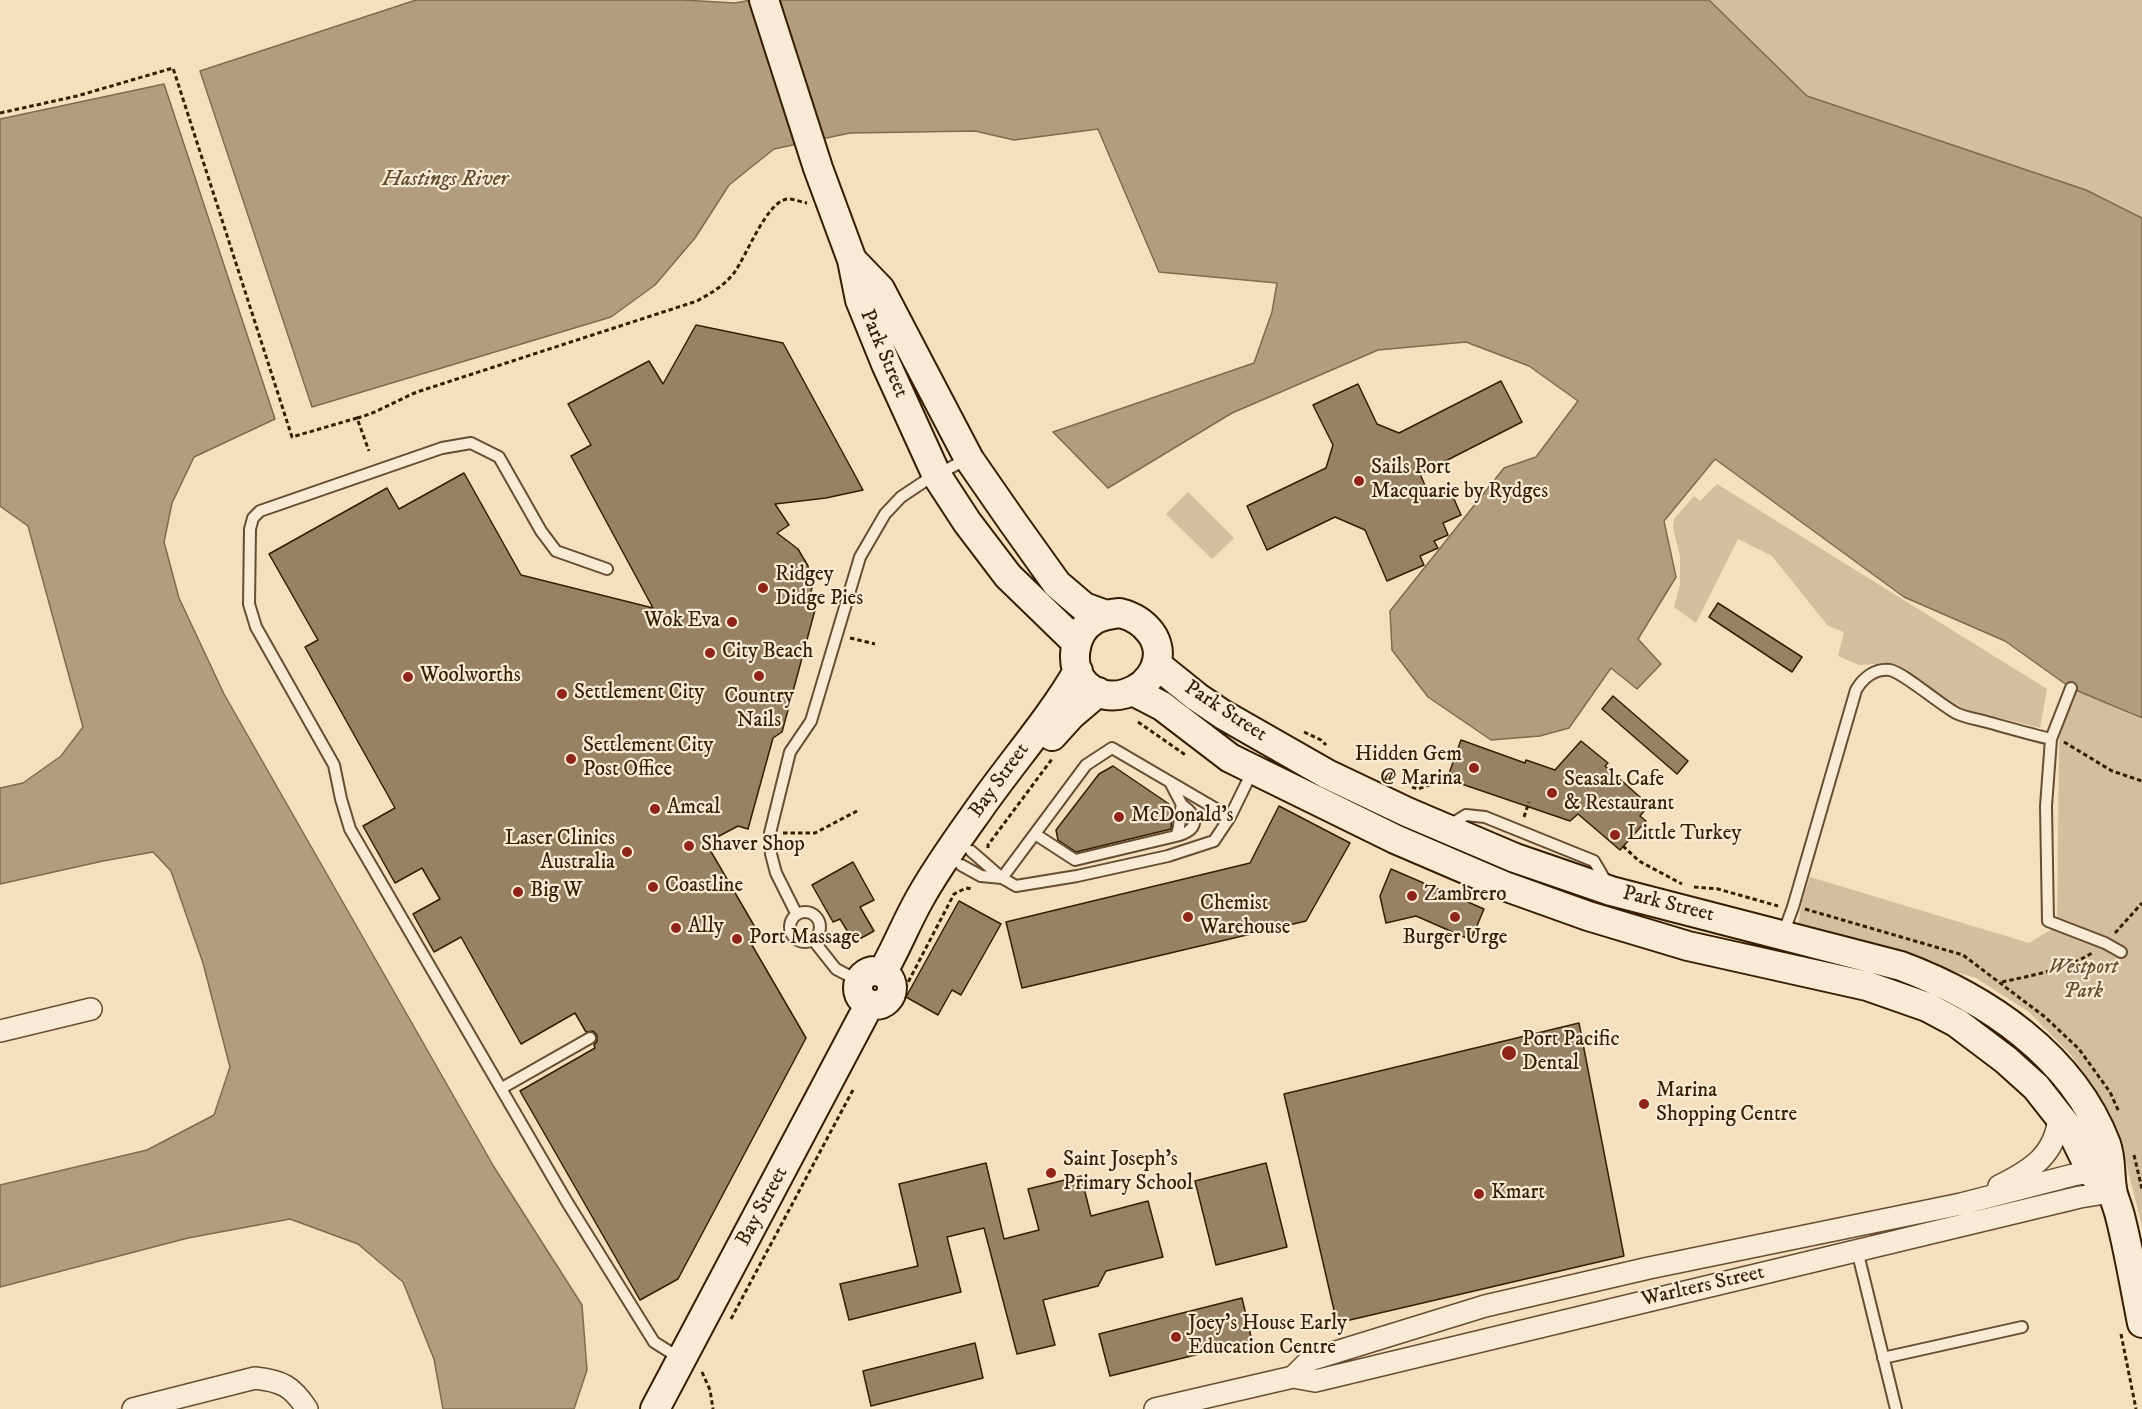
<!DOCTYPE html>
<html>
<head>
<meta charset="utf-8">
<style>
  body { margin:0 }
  canvas { display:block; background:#f5dfbd }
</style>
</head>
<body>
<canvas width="2142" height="1409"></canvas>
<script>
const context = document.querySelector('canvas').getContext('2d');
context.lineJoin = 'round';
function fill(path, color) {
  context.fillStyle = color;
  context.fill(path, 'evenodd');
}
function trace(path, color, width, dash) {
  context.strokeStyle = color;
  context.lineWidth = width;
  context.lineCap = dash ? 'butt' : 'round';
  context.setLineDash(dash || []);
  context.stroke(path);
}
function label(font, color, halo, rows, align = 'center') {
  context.font = font + ' "IM FELL DW Pica",serif';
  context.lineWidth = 4.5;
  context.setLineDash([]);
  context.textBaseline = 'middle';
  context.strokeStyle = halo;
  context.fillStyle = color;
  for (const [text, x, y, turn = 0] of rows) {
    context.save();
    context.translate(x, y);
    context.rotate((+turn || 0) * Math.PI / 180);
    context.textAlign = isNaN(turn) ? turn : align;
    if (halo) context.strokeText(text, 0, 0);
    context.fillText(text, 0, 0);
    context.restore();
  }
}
const green = new Path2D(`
  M1709,0H2142V218L2086,190L1807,96Z
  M1717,484L2047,689L2040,728L1964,709L1892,663L1859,665L1838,656L1844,632L1828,626L1772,556L1738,539L1696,623L1674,607L1680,585V556L1673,528L1674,519L1694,496L1700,501Z
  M1188,492L1234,538L1212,559L1166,514Z
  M2070,687L2142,720V1226L2121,1143L2111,1117L2072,1056L2029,1012L1976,978L1798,925L1802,902L1810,877L2029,943L2057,926L2059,741Z`);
const water = new Path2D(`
  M416,0H682L735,3L751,0H1709L1807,96L2086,190L2142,218V718L2071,688L2005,641L1904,597L1715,459L1664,521L1676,577L1638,639L1661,664L1637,689L1611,668L1569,728L1540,736L1491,740L1428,697L1392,650L1390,611L1504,468L1536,457L1578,401L1529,366L1466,342L1378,350L1232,413L1108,488L1053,432L1254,363L1272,312L1277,283L1159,272L1098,129L1014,140L975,131L850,133L774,149L729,185L695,238L655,285L611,317L312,407L200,71Z
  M164,84L275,419L194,457L172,503L164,542L179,598L224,694L494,1167L582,1305L587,1370L574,1409H443L434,1359L403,1282L358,1244L290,1219L188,1238L0,1287V1185L147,1150L214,1115L230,1067L203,963L171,871L153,852L103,861L0,884V788L23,783L61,756L83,727L28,526L0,506V119Z`);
const building = new Path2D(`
  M696,325L783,343L863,490L826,498L775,504L789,525L777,533L798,549L808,566L812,588L806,609L815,610L782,732L773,738L748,829L738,826L706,843L759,934L749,940L806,1038L678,1279L640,1300L520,1091L595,1048L594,1045L597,1041V1035L593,1031L586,1032L575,1013L521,1044L461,937L434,952L413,914L440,899L422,868L395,883L363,826L395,808L305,647L318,640L269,554L387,488L399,509L464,473L521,575L653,608L571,456L591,445L568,404L649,361L663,384Z
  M1501,381L1522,422L1420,474L1431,499L1450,490L1461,515L1443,523L1448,535L1434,541L1438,548L1420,556L1424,565L1387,581L1365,530L1335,517L1267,550L1247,506L1326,468L1333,445L1313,405L1358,384L1377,424L1399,433Z
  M1718,603L1802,657L1792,672L1709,617Z
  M1613,696L1688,761L1677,774L1602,709Z
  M1461,740L1525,763L1526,760L1555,770L1581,741L1608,763L1605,766L1649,805L1640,816L1646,821L1620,850L1578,814L1570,821L1447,779Z
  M1113,766L1169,804L1172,818L1171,829L1076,852L1058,840L1056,830L1099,774Z
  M1279,806L1350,843L1306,921L1022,988L1006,922L1250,863Z
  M853,862L874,900L860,907L874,931L854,942L840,919L833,922L812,885Z
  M1391,869L1484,909L1471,940L1416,916L1386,923L1380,896Z
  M959,901L1001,924L961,995L952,990L938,1015L906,997Z
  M1579,1023L1624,1256L1337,1323L1284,1094Z
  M986,1163L1004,1239L1039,1230L1028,1189L1081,1176L1091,1216L1148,1201L1163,1257L1106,1271L1098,1286L1043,1300L1055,1345L1017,1354L984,1228L947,1237L961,1292L849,1320L840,1284L918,1266L899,1184Z
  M1266,1163L1287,1247L1216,1265L1195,1181Z
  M1242,1298L1252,1341L1110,1376L1099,1334Z
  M975,1343L983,1378L871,1406L863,1371Z`);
const path = new Path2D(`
  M0,113L77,96L173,68L292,437L357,418L369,451
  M357,418C380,412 398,399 420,391L697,301C711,293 724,286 734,273C746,257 767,200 788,199C794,199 801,202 807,203
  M850,638L875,644
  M1138,722L1187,756
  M1304,732L1321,740L1326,745
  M2064,742L2112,771L2142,781
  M1412,787L1418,789L1447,779
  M1524,817L1529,802
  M783,833H815L857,811
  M1623,846L1639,861L1682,884
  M988,848V845L1052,759
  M1694,887L1718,889L1778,906
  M1805,909L1963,955L2045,1017L2079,1049L2110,1092L2119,1112
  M2115,933L2142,903
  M2002,982C2033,975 2065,970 2092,953
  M891,1015L954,894L966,888L972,889
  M2134,1155L2142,1189
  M731,1319L854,1088
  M2121,1334L2136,1409
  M702,1372L710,1390L713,1409`);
const lane = new Path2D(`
  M607,569L556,551L541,531L499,457L471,443L442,448L260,511L253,518L250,529L249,604L256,627L334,765L341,799L350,829L567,1202L654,1342L681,1359
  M2051,739L2071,688
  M1448,826L1466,815L1485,817L1594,861L1608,885
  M1035,834L1075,860L1176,836C1182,824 1178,817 1182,805L1170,782
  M1176,836C1197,831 1201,818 1182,805
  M971,851L1002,878L1086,765L1112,748L1230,817
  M961,865L981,876L1002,878L1016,886L1077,876L1168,856L1214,841L1230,817L1253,770
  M790 927a15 15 0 1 1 30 0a15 15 0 1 1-30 0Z
  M796,913L776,873L771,854L770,833L790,752L811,721L860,557L885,514L901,497L925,481L967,459
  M1783,934L1793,907L1856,690C1863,678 1875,668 1890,670C1904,673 1939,704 1956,713C1966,718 1977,719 1987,722C2009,728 2030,734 2051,739L2046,806L2048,921L2105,943L2121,952
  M813,940L836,969L859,981
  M502,1088L590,1038
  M1857,1250L1896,1409
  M1883,1358L2022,1327`);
const street = new Path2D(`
  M0,1031L91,1009
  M1999,1186C2031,1170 2056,1155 2059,1116
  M1293,1377L1310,1360L1485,1306L1649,1268L1961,1204L2073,1175L2105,1170
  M133,1409L255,1378C282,1381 292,1386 307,1409
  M1155,1409L1293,1377L1315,1381L2080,1197L2112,1192`);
const secondary = new Path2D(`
  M764,0L818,168L852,260L860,300L886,364L937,476L967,522L1008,576L1077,643
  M852,260L880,289L969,459L1012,521L1057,584L1084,607L1106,615
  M1120,613C1144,619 1166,641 1155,668C1144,693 1109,706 1086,685C1068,668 1073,632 1094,620C1102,615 1111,614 1120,613Z
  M1156,664L1197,697L1222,714L1327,774L1407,812L1515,858L1611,891L1901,966C1986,998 2072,1055 2106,1144C2112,1161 2109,1177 2113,1194C2115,1201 2118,1208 2120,1216C2129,1251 2135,1288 2142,1323
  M1133,691L1162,706L1230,758L1395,839L1507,887L1588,916L1688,946L1867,986L1927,1007L1957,1023L2006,1060L2036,1087L2073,1134L2092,1173L2112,1192
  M1052,736L1071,715L1098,692
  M858 988a17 17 0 1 1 34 0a17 17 0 1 1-34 0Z
  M882,973C896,949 906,923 919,900C936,869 957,840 977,812C1010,764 1049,721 1078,671
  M655,1409L869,1005`);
const markers = [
  [1359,481,6,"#8f2418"],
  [763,588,6,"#8f2418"],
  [732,622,6,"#8f2418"],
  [710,653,6,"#8f2418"],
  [759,676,6,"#8f2418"],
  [408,677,6,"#8f2418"],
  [562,694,6,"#8f2418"],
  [571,759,6,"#8f2418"],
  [1474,768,6,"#8f2418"],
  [1552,793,6,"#8f2418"],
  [655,809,6,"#8f2418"],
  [1119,817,6,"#8f2418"],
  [1615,835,6,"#8f2418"],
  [689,846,6,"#8f2418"],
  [627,852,6,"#8f2418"],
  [653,887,6,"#8f2418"],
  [518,892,6,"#8f2418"],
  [1412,896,6,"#8f2418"],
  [1188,917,6,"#8f2418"],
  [1455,917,6,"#8f2418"],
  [676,928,6,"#8f2418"],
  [737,939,6,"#8f2418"],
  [1509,1053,8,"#8f2418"],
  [1644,1104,6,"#8f2418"],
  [1051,1173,6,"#8f2418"],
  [1479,1194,6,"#8f2418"],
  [1176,1337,6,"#8f2418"]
];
const streetNames = [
  ["Park Street",883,354,67],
  ["Park Street",1225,712,33],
  ["Bay Street",1000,781,-54],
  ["Park Street",1668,905,14],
  ["Bay Street",763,1207,-62],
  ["Warlters Street",1703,1287,-13]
];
const poiNames = [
  ["Sails Port",1371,469],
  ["Macquarie by Rydges",1371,493],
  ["Ridgey",775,576],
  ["Didge Pies",775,600],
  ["Wok Eva",720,622,"right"],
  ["City Beach",722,653],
  ["Woolworths",420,677],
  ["Settlement City",574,694],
  ["Country",759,698,"center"],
  ["Nails",759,722,"center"],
  ["Settlement City",583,747],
  ["Post Office",583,771],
  ["Hidden Gem",1462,756,"right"],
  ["@ Marina",1462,780,"right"],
  ["Seasalt Cafe",1564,781],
  ["& Restaurant",1564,805],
  ["Amcal",667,809],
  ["McDonald's",1131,817],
  ["Little Turkey",1627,835],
  ["Laser Clinics",615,840,"right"],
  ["Australia",615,864,"right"],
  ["Shaver Shop",701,846],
  ["Coastline",665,887],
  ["Big W",530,892],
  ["Zambrero",1424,896],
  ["Chemist",1200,905],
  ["Warehouse",1200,929],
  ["Ally",688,928],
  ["Port Massage",749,939],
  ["Burger Urge",1455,939,"center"],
  ["Port Pacific",1522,1041],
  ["Dental",1522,1065],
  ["Marina",1656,1092],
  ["Shopping Centre",1656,1116],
  ["Saint Joseph's",1063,1161],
  ["Primary School",1063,1185],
  ["Kmart",1491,1194],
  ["Joey's House Early",1188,1325],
  ["Education Centre",1188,1349]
];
const parkNames = [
  ["Westport",2083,969],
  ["Park",2083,993]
];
const waterNames = [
  ["Hastings River",445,180]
];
fill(green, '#d5be9d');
fill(water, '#b49d7e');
trace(water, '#826a4d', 1.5);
fill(building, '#998264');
trace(building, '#361e03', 1.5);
trace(lane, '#664e32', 14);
trace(street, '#664e32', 24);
trace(secondary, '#361e03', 32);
trace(path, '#361e03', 3, [4.5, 3]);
trace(lane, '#f8ead4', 10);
trace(street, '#f8ead4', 21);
trace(secondary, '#f8ead4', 28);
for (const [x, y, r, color] of markers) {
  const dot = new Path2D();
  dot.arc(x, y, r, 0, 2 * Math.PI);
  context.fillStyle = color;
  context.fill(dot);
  trace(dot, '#f8ead4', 2);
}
label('21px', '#361e03', '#f8ead4', streetNames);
label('21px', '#361e03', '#f8ead4', poiNames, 'left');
label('italic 21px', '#664e31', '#f8ead4', parkNames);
label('italic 22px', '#624a2e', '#f8ead4', waterNames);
</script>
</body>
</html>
